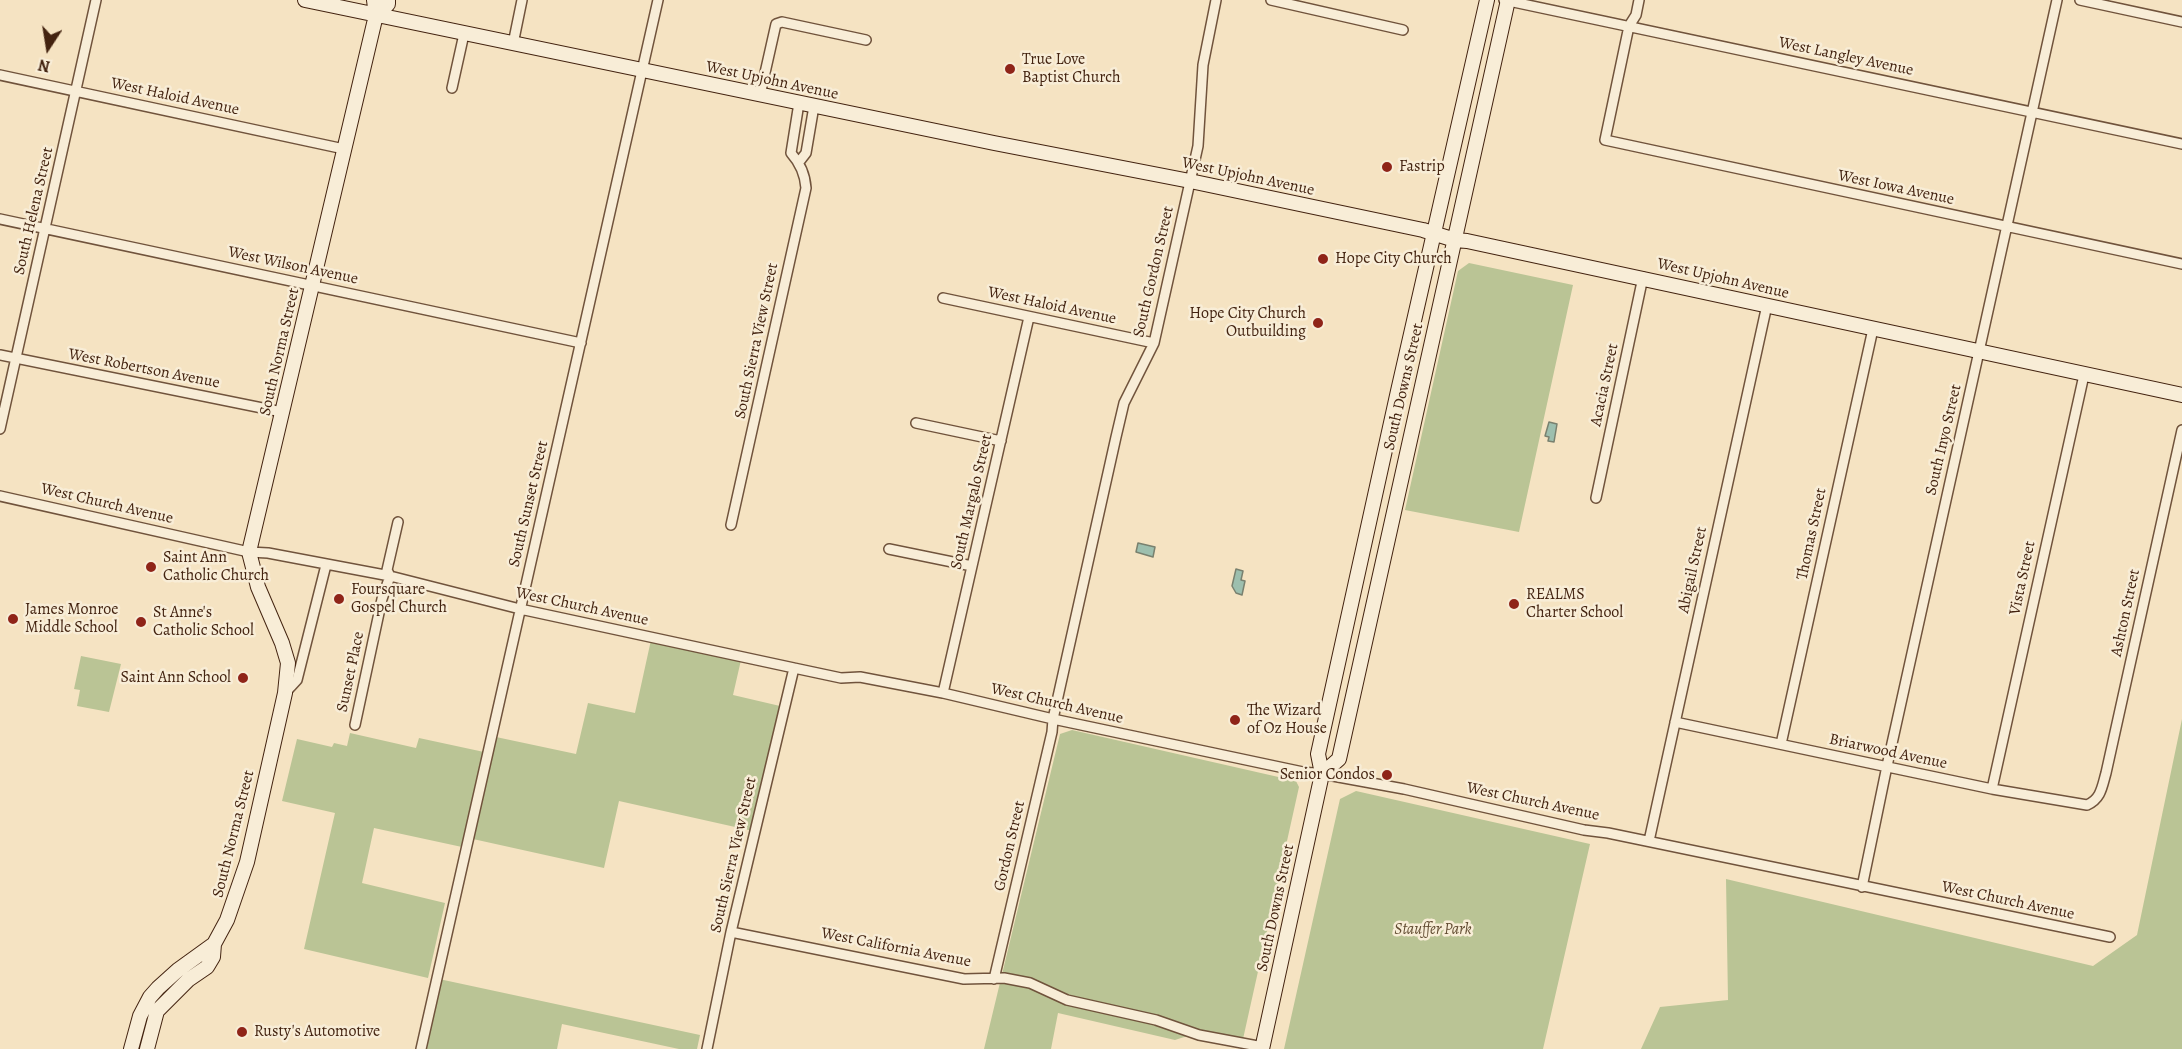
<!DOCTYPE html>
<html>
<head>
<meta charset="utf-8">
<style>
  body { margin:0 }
  #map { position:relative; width:2182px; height:1049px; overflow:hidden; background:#f5e3c2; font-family:Alegreya,serif }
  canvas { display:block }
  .north { position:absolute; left:18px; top:18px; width:60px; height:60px; -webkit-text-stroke:4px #f8edd7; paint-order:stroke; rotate:192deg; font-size:16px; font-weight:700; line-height:24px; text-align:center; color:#432310 }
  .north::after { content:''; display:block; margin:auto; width:21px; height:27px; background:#432310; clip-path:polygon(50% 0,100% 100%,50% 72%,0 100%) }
</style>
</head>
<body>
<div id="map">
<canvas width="2182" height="1049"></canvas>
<div class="north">N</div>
</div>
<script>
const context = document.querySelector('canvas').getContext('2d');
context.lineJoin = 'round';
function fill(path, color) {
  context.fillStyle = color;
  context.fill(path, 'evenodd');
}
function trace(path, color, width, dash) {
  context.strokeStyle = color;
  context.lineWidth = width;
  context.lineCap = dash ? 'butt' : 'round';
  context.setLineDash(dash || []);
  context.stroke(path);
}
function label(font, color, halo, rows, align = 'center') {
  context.font = font + ' Alegreya,serif';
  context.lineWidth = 5;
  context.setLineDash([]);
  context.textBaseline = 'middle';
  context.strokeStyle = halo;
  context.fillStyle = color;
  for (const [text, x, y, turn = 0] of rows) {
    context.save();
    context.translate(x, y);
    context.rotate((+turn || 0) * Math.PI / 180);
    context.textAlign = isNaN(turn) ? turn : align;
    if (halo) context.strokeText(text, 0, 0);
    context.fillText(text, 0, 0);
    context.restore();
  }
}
const green = new Path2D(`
  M1469,263L1573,285L1519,532L1405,510L1458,271Z
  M651,640L741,660L733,695L780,706L753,831L619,801L604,868L473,839L496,737L576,754L588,703L635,713Z
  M81,656L121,664L109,712L77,706L80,690L74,689Z
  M2182,719V1049H1641L1660,1007L1728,1000L1726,879L2093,966L2137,935Z
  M1072,730L1296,781L1299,787L1243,1039C1220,1035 1198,1031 1175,1040L1058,1013L1051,1049H984L1060,734Z
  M350,733L416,748L419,738L484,752L462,847L374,828L362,883L445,903L428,978L304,949L335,813L282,801L297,739L332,747L334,743L347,746Z
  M1356,791L1590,844L1543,1049H1284L1340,799Z
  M439,979L700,1035L697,1049H679L562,1024L557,1049H424Z`);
const water = new Path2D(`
  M1549,422L1557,424L1554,442L1548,441L1549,437L1545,436Z
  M1138,543L1155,547L1153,557L1136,552Z
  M1236,569L1243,571L1241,580L1245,581L1242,595L1236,593L1232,586Z`);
const street = new Path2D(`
  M1271,0L1403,30
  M1504,0L2182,144
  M1639,0L1636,15L1629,26L1605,140L2182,264
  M2080,0L2182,22
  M513,44L522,0
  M0,75L344,149
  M452,88L464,34
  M760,95L776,24L782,22L866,40
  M799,162L806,153L814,106
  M0,219L581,343
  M943,298L1154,343
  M0,355L282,412
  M916,423L1001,441
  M0,429L96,0
  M0,496L249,552L268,553L390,576L520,609L794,668L841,678L860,677L943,693L1053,719L1303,772L1322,774L1404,789L1584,830L1608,833L2110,937
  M1596,498L1643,277
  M731,525L806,188C805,174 800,163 791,153L799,103
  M889,549L972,566
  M285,693L297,680L326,565
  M943,693L1029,317
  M1675,722L1992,789L2087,805C2101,799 2102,787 2106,773L2182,430
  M355,725L382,599L390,576L387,570L398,522
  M1781,744L1873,329
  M1992,789L2084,375
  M1649,841L1767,305
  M1862,887L1887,766L2057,0
  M731,932L964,979L1004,978L1030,983L1067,1000L1156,1020L1199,1035L1263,1047
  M994,979L1052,732L1053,719L1116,437L1124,403L1154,343L1198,146L1203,65L1216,0
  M421,1049L658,0
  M707,1049L731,932L794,668`);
const secondary = new Path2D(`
  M305,0L994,143L1190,181L1423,230L1455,240L1467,241C1706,291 1943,345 2182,395
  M376,15L388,4V0
  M1322,774L1339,759L1508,0
  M131,1049L140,1016L150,997L158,988L178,970L214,944L227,920L247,862L285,693L288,663L282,643L258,587L249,552L376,15L374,0
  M147,1049L157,1011L188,980L207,967L213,957L214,944
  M1262,1049L1322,774L1318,754L1398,391L1487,0`);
const markers = [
  [1010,69,6,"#8f2418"],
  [1387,167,6,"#8f2418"],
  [1323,259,6,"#8f2418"],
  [1318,323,6,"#8f2418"],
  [151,567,6,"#8f2418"],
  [339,599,6,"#8f2418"],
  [1514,604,6,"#8f2418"],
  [13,619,6,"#8f2418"],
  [141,622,6,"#8f2418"],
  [243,678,6,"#8f2418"],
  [1235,720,6,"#8f2418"],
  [1387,775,6,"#8f2418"],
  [242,1032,6,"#8f2418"]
];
const streetNames = [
  ["West Langley Avenue",1846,57,12],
  ["West Upjohn Avenue",772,81,12],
  ["West Haloid Avenue",175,97,12],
  ["West Upjohn Avenue",1248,177,12],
  ["West Iowa Avenue",1896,188,12],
  ["South Helena Street",34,211,-77],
  ["West Wilson Avenue",293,266,12],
  ["South Gordon Street",1154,272,-77],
  ["West Upjohn Avenue",1723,279,13],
  ["West Haloid Avenue",1052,306,12],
  ["South Sierra View Street",757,341,-78],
  ["South Norma Street",280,352,-77],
  ["West Robertson Avenue",144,369,11],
  ["Acacia Street",1605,385,-78],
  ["South Downs Street",1404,387,-77],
  ["South Inyo Street",1944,440,-77],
  ["South Margalo Street",972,502,-77],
  ["West Church Avenue",107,504,13],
  ["South Sunset Street",529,504,-77],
  ["Thomas Street",1812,534,-78],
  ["Abigail Street",1693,570,-78],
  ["Vista Street",2023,578,-78],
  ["West Church Avenue",582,607,12],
  ["Ashton Street",2126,613,-78],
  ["Sunset Place",351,672,-78],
  ["West Church Avenue",1057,704,13],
  ["Briarwood Avenue",1888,752,12],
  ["West Church Avenue",1533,802,12],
  ["South Norma Street",234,834,-76],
  ["Gordon Street",1010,846,-77],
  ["South Sierra View Street",734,855,-77],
  ["West Church Avenue",2008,901,12],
  ["South Downs Street",1276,908,-78],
  ["West California Avenue",896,948,11]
];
const poiNames = [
  ["True Love",1022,60],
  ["Baptist Church",1022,78],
  ["Fastrip",1399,167],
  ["Hope City Church",1335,259],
  ["Hope City Church",1306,314,"right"],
  ["Outbuilding",1306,332,"right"],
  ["Saint Ann",163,558],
  ["Catholic Church",163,576],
  ["Foursquare",351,590],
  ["Gospel Church",351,608],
  ["REALMS",1526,595],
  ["Charter School",1526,613],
  ["James Monroe",25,610],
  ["Middle School",25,628],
  ["St Anne's",153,613],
  ["Catholic School",153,631],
  ["Saint Ann School",231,678,"right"],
  ["The Wizard",1247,711],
  ["of Oz House",1247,729],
  ["Senior Condos",1375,775,"right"],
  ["Rusty's Automotive",254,1032]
];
const parkNames = [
  ["Stauffer Park",1433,930]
];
fill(green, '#bac495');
fill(water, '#9dbfae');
trace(water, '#79816f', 1.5);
trace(street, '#70533c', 12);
trace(secondary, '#432310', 16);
trace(street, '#f8edd7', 9);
trace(secondary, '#f8edd7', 14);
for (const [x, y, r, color] of markers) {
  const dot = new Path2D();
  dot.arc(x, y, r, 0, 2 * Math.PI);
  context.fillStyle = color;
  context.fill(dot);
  trace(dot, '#f8edd7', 2);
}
label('16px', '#432310', '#f8edd7', streetNames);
label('16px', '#432310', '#f8edd7', poiNames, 'left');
label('italic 16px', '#614b31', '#f8edd7', parkNames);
</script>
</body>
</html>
